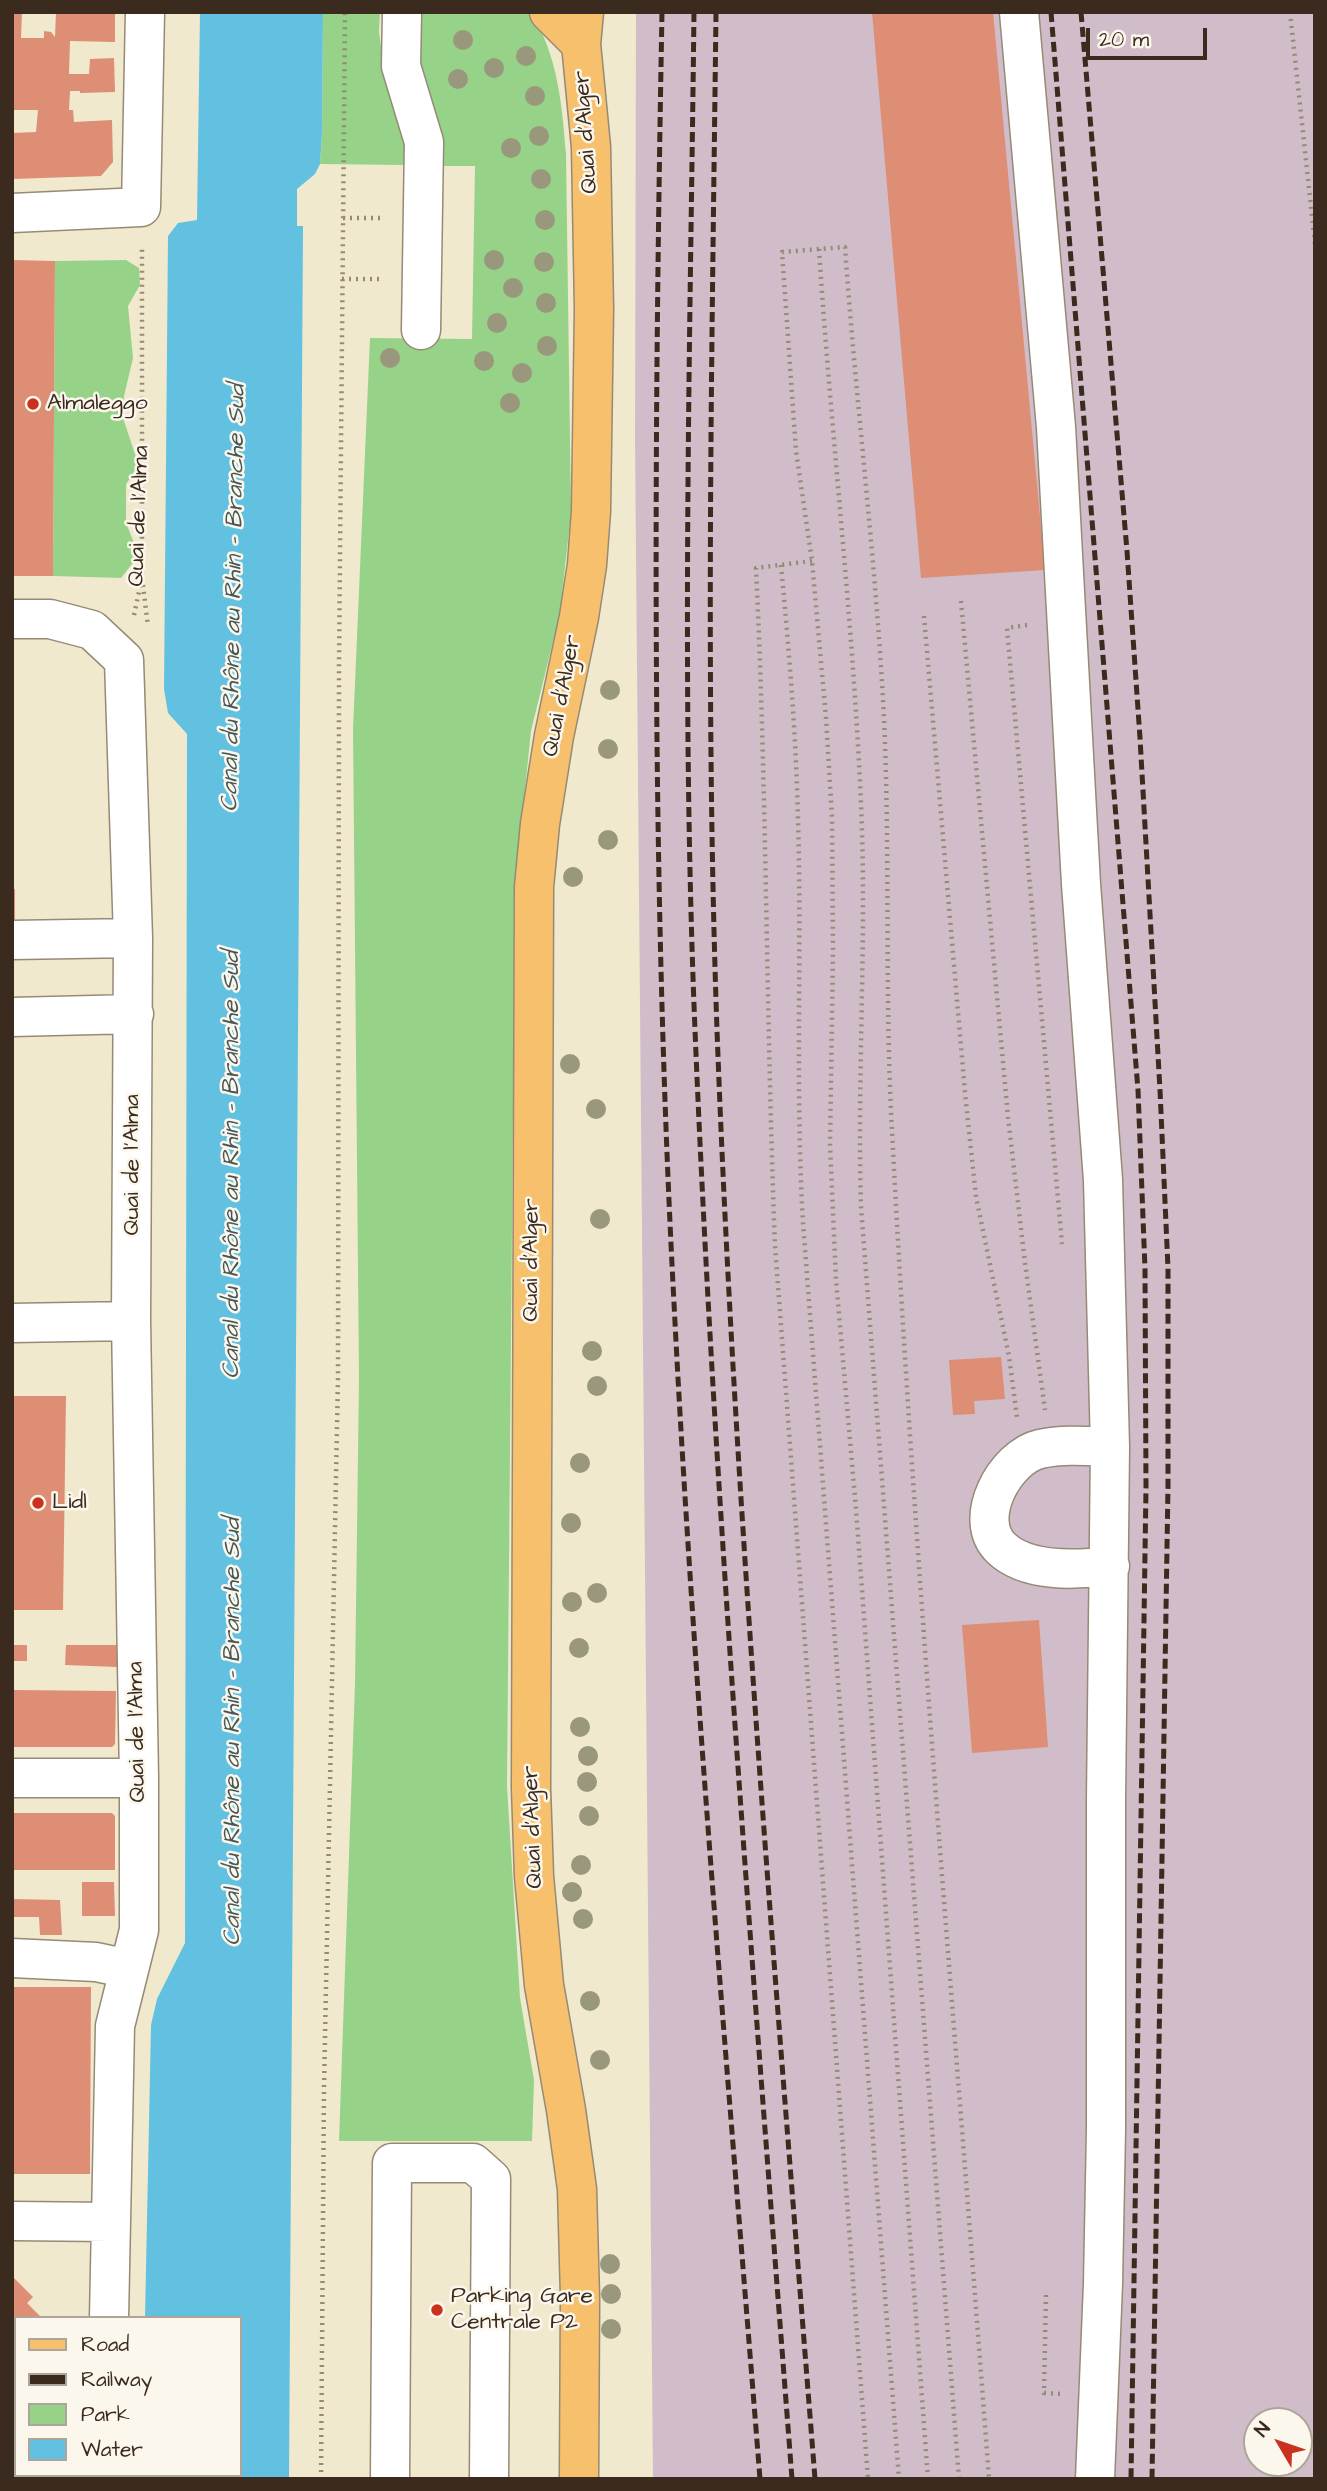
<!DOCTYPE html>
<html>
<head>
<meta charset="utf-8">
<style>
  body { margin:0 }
  #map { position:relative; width:1327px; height:2491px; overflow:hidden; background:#f0e9ce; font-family:"Architects Daughter",sans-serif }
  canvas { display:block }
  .frame { position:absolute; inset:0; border:14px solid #3b2a1e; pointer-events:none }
  .legend { position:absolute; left:14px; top:2316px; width:228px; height:161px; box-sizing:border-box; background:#fbf7ec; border:2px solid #aea59a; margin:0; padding:9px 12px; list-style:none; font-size:21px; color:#3b2a1e }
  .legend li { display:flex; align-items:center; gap:14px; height:35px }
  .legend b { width:35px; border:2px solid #aea59a }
  .north { position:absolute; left:1243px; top:2407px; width:70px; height:70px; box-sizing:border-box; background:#fbf7ec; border:2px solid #aea59a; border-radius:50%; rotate:309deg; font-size:19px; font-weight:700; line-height:28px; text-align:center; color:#3b2a1e }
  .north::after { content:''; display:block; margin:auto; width:24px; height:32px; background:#c8321e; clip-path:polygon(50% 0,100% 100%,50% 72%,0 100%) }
  .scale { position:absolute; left:1086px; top:28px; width:121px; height:32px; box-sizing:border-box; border:4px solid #3b2a1e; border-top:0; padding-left:9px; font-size:21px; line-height:24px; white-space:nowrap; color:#3b2a1e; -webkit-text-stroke:5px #fbf7ec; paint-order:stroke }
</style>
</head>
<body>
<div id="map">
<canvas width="1327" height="2491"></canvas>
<div class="frame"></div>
<ul class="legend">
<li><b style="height:9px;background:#f7c06c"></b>Road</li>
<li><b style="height:9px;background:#3b2a1e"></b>Railway</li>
<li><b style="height:19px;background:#96d389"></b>Park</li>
<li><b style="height:19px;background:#62c0e0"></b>Water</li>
</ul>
<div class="north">N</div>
<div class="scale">20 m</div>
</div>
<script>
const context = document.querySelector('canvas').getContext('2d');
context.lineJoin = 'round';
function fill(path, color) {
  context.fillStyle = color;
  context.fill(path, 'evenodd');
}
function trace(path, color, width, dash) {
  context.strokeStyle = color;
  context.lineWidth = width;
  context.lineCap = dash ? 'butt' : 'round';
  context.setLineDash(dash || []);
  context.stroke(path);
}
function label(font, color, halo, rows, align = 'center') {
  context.font = font + ' "Architects Daughter",sans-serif';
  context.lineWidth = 5;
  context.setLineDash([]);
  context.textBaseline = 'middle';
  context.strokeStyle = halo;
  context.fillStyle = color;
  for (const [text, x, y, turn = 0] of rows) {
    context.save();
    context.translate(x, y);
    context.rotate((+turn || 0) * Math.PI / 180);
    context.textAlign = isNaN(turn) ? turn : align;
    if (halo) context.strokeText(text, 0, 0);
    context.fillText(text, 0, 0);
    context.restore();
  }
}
const industrial = new Path2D(`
  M636,12H1315V2479H653L635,439ZM1257,2421H1299V2463H1257Z`);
const green = new Path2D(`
  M323,12H380L379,32L386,83L404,141V165L320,164L322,133Z
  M420,12H530C558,53 562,106 566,154L571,512L560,613L531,731L515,885L507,1786L520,1998L534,2080L532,2141H339L355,1684L359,1378L353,729L370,338L472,339L475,166H442V141L437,117L423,79L418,37Z
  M126,260L139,268L140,285L128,306L133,358L124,396L123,418L139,466L126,484V523L139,555L121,578L53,576L55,261Z`);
const water = new Path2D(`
  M200,12H323L322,133L320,164L315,174L297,189V226H303L289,2479H142V2475H240V2318H145L151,2025L157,1999L185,1943L187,734L168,713L164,689L168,236L178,223L197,220Z`);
const building = new Path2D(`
  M12,12H22L21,38H44V31L51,32L55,37L56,12H115V42L70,41L69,74H89L90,59L114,58L115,92L80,93V91H70L69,110H73L74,122L112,120L113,162L101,176L12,179V133L36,132L38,110H12Z
  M872,12H993L1045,570L921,578Z
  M12,260L55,261L53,576H12Z
  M12,889H15V923H12Z
  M1001,1357L1005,1399L974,1401L975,1414L953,1415L949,1360Z
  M12,1396H66L63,1610H12Z
  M1039,1620L1048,1747L972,1753L962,1625Z
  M12,1645H27V1661H12Z
  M66,1645H117V1667L65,1665Z
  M12,1690L116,1691L115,1744L112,1747H12Z
  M12,1813H112L115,1816V1870H12Z
  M82,1882H114L115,1916H82Z
  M12,1899L60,1900L62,1935H40L39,1917H12Z
  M12,1987H91L90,2174H12Z
  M12,2276L33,2297L27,2303L40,2316L16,2318V2330L12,2333Z`);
const path = new Path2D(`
  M1290,12L1315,244
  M343,218H384
  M819,249C831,434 853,619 861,804C867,939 857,1073 861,1207L959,2479
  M342,279H384
  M812,561L756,568C767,794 766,1020 775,1246L868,2479
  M781,565C789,650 796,734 798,819C802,954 795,1088 803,1223L899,2479
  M142,578L148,626
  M961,601L1008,1117L1025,1263L1045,1410
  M134,615L142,578V246
  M924,616L965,1093L976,1197L1009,1356L1017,1417
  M1027,625L1007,628L1062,1244
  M1046,2295L1044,2393L1061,2394
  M321,2479L324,2089L338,1377L339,665L345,12
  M928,2479L856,1509L836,1280L830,1145L833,952L832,817L826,718L812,561L796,451L782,252L845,247C856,404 876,561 884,718C890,849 885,980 891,1111C914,1568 955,2023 989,2479`);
const minor = new Path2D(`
  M402,12L401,66L424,142L421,330
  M1019,12L1056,427L1081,884L1103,1180L1110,1447L1106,1800V2129L1103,2284L1095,2479
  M12,213L141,207L145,12
  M12,619H50L92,630L124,660L133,938L131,1321L139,1778V1930L115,2026L109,2318
  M12,940L133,938
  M12,1017L134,1014
  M12,1323L131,1321
  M1110,1566C1076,1570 1027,1573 1001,1548C971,1519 1005,1457 1040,1449C1062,1444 1088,1446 1110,1447
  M12,1778H139
  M12,1958L96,1962L129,1969
  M12,2221L110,2222
  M108,2479V2475
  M390,2479L392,2163H473L491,2179L489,2479`);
const major = new Path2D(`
  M549,12L581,44
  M579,2479L580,2297L577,2189L566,2110L544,1985L534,1876L531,1788L534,887L540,824L554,736L579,617L587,565L591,511L594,309L591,147L581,44L584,12`);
const rail = new Path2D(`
  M662,12C654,442 651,873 674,1303C694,1695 729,2087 760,2479
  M694,12C690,351 681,691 695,1030C715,1514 755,1996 792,2479
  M716,12C712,351 705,691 717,1030C735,1514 777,1996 815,2479
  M1051,12L1138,1090L1145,1269L1146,1488L1131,2479
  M1081,12L1127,551L1140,738L1160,1090L1168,1268V1486L1152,2479`);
const trees = [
  [463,40],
  [526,56],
  [494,68],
  [458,79],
  [535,96],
  [539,136],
  [511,148],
  [541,179],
  [545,220],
  [494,260],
  [544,262],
  [513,288],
  [546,303],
  [497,323],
  [547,346],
  [390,358],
  [484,361],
  [522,373],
  [510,403],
  [610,690],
  [608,749],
  [608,840],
  [573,877],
  [570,1064],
  [596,1109],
  [600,1219],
  [592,1351],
  [597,1386],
  [580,1463],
  [571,1523],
  [597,1593],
  [572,1602],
  [579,1648],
  [580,1727],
  [588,1756],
  [587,1782],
  [589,1816],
  [581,1865],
  [572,1892],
  [583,1919],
  [590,2001],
  [600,2060],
  [610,2264],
  [611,2294],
  [611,2329]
];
const markers = [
  [33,404,7,"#c8321e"],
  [38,1503,7,"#c8321e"],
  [437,2310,7,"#c8321e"]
];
const streetNames = [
  ["Quai d'Alger",587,132,-94],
  ["Quai de l'Alma",140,516,-88],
  ["Quai d'Alger",563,696,-79],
  ["Quai de l'Alma",133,1165,-90],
  ["Quai d'Alger",532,1260,-90],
  ["Quai de l'Alma",138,1732,-91],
  ["Quai d'Alger",534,1827,-92]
];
const poiNames = [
  ["Almaleggo",47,404],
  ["Lidl",52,1503],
  ["Parking Gare",451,2297],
  ["Centrale P2",451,2323]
];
const waterNames = [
  ["Canal du Rhône au Rhin - Branche Sud",235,598,-89],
  ["Canal du Rhône au Rhin - Branche Sud",233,1165,-90],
  ["Canal du Rhône au Rhin - Branche Sud",234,1732,-90]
];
fill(industrial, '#d1bdc9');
fill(green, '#96d389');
fill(water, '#62c0e0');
fill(building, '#dd8e74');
trace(minor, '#968a76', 41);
trace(major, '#968a76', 41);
trace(path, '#968a76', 4.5, [2, 5]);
trace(minor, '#fff', 38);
trace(major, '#f7c06c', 38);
trace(rail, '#3b2a1e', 5, [10, 5]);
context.fillStyle = '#99977c';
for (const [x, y] of trees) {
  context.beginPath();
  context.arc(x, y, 10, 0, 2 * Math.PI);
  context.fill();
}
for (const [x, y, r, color] of markers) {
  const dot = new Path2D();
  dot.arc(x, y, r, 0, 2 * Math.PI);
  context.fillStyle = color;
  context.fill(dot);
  trace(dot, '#fbf7ec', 2.5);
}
label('23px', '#3b2a1e', '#fbf7ec', streetNames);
label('23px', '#3b2a1e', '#fbf7ec', poiNames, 'left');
label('italic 24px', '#475758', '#fbf7ec', waterNames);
</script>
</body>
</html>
